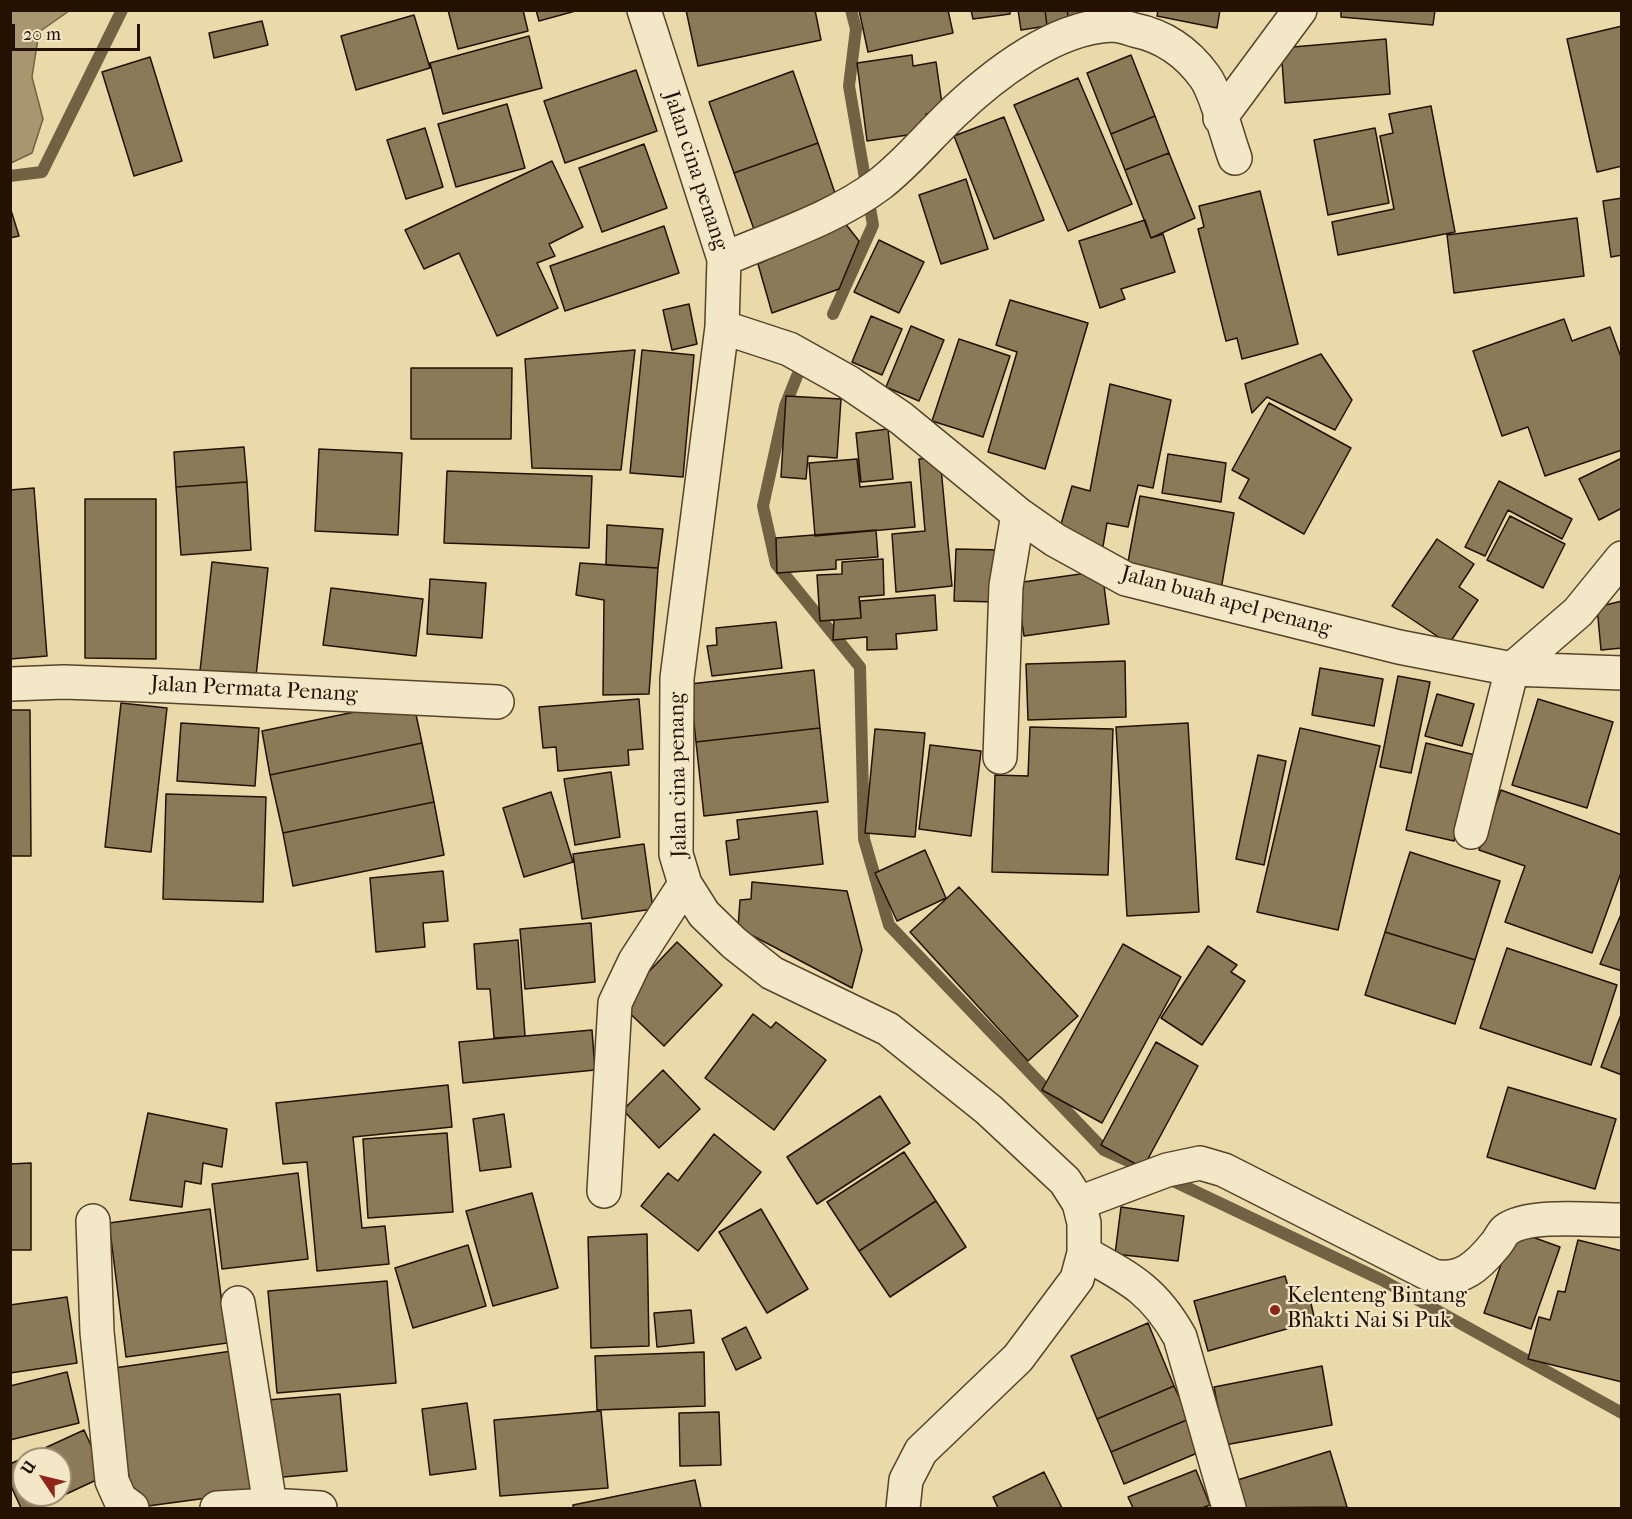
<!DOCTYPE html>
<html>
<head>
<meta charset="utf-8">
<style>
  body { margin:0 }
  #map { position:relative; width:1632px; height:1519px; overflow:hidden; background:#ebdaa9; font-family:"IM FELL French Canon",serif }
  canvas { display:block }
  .frame { position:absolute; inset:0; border:12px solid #241100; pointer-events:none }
  .north { position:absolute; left:12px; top:1447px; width:60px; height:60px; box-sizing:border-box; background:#f2e7c7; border:2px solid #a09177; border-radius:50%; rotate:305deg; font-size:16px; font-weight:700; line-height:24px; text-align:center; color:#241100 }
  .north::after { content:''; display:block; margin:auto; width:21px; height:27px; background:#8f2418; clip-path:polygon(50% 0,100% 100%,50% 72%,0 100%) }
  .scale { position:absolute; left:12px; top:24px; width:128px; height:27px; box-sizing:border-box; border:3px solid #241100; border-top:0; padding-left:8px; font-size:18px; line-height:21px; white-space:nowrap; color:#241100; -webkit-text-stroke:4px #f2e7c7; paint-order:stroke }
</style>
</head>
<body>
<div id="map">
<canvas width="1632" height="1519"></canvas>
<div class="frame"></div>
<div class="north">U</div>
<div class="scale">20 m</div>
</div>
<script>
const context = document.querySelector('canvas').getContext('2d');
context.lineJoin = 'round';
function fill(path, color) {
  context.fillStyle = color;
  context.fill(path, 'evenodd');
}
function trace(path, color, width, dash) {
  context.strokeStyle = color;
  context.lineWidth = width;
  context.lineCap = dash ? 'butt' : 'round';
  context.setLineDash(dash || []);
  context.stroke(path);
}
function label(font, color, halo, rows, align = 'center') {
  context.font = font + ' "IM FELL French Canon",serif';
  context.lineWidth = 4.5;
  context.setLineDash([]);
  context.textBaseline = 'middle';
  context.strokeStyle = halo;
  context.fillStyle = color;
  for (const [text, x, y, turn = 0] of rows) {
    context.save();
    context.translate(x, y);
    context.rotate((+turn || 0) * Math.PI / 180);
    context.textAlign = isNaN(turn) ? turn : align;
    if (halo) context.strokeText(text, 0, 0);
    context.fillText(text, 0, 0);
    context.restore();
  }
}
const water = new Path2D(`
  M10,11H69L39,32L32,77L43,119L32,153L11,163Z`);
const stream = new Path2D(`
  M10,176L42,172L122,10
  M833,314L873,225L849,86L856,29L851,10
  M797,376L785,406L763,506L776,564L860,667L864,839L889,925L1104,1150L1148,1170
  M1167,1178L1382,1280L1622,1413`);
const building = new Path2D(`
  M448,10H523L528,31L458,49Z
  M536,10H579L539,21Z
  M686,10H815L821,40L698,66Z
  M859,10H948L953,33L868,52Z
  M971,10H1010V14L973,19Z
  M1018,10H1045L1047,26L1021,30Z
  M1045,10H1067L1069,22L1047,26Z
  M1067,10H1092L1093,19L1069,22Z
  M1158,10H1220L1217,28L1157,16Z
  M1341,10H1435L1433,25L1341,17Z
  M414,15L430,68L356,90L341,36Z
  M262,21L268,45L214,58L209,33Z
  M1622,26V166L1597,172L1567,39Z
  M529,36L542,88L443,114L430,63Z
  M1386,39L1390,94L1285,103L1281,48Z
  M912,55L913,66L936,62L943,111L926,114L928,132L867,141L857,63Z
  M1131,55L1155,116L1111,134L1087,73Z
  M150,57L182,161L134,176L102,72Z
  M636,70L657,131L565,163L544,101Z
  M793,71L818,143L734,173L709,102Z
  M1078,78L1132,204L1068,231L1014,105Z
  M507,104L525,168L456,187L438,124Z
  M1431,106L1455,232L1338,255L1332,222L1394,209L1380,136L1393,133L1389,114Z
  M1155,116L1169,153L1125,170L1111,134Z
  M1004,117L1044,220L994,239L954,136Z
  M425,128L443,187L406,199L387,140Z
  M1375,128L1389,203L1328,215L1314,140Z
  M818,143L839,205L756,235L734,173Z
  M644,144L667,208L602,232L579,168Z
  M1169,153L1195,218L1151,238L1125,170Z
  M552,161L583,227L549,244L555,256L537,263L558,308L497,336L459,253L424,269L405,230Z
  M966,179L988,249L941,264L919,195Z
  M1260,191L1298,344L1242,359L1237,338L1226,341L1198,229L1204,227L1199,206Z
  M1622,198V255L1611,257L1603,201Z
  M10,207L19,236L10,238Z
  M1577,218L1584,276L1454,293L1447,235Z
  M1145,220L1151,238L1163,234L1175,272L1121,289L1125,299L1100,308L1079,241Z
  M844,222L859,241L839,289L772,313L758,264Z
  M664,226L679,273L565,311L550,266Z
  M879,240L924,262L899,313L854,292Z
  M1010,300L1088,323L1045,469L988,452L1017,352L996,345Z
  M689,304L697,344L672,350L663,310Z
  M871,316L902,329L882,375L852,362Z
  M1564,319L1572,341L1610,327L1622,360V450L1545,476L1528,427L1502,436L1473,351Z
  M911,326L944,340L919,401L886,387Z
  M959,339L1010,356L983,437L932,421Z
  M635,350L621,470L532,468L525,359Z
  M642,350L694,355L683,477L630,473Z
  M1321,354L1352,400L1335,430L1267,397L1252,413L1245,384Z
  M411,368H512L511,439H411Z
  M1110,384L1171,400L1153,488L1138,485L1128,527L1107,523L1102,552L1057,538L1072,486L1090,491Z
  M786,396L841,399L837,458L808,456L806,479L781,477Z
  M1269,403L1351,448L1304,534L1239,498L1249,479L1232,470Z
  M888,429L893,479L861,482L856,433Z
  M244,447L247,482L176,487L174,452Z
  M319,449L402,453L398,535L315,531Z
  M1168,454L1226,463L1221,502L1162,493Z
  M940,457L952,586L896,592L892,534L925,531L919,459Z
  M1622,458V508L1599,520L1579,479Z
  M857,459L860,487L911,482L915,527L815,536L809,463Z
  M447,471L592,476L589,548L444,543Z
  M1499,481L1572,519L1562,539L1508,510L1485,556L1465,547Z
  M247,482L251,550L181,555L176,487Z
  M34,488L47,656L10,659V490Z
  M1140,496L1234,513L1221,590L1126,573Z
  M85,499H156V659L85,658Z
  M1510,516L1565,544L1543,588L1487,560Z
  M607,525L663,529L658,568L606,565Z
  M876,530L878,557L836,560V569L777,573L776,538Z
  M1437,539L1474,564L1459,587L1478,600L1449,644L1392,606Z
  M956,549L1000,550L998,602L954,601Z
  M883,559L884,595L859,597L861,618L820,621L817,575L842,574V562Z
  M212,562L268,568L255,685L199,680Z
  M580,563L658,568L649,694L603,695L604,600L576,595Z
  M1102,571L1109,624L1024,636L1016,583Z
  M430,579L486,583L482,638L427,634Z
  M331,588L423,599L416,656L323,645Z
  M935,595L937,630L896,634L897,649L867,650V637L833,640L834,620L861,618L860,601Z
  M1622,601V648L1601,650L1597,607Z
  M776,622L782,668L712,676L707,646L717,645L716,628Z
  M1125,661L1126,717L1028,720L1026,664Z
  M1320,668L1383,679L1374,726L1312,715Z
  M814,670L820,728L696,742L690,684Z
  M1398,676L1430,682L1411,773L1380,767Z
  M1437,694L1474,704L1462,746L1425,736Z
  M639,699L643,749L628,750L629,765L558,771L556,747L543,748L539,707Z
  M1538,699L1613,722L1587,808L1512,785Z
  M413,700L422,743L270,775L262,731Z
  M121,703L167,708L151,852L105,847Z
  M10,710H30L31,856H10Z
  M181,723L259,728L255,786L177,781Z
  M1188,723L1199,912L1127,916L1116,727Z
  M1030,727L1113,729L1108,875L992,872L995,775L1028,776Z
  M820,728L828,802L704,816L696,742Z
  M1300,728L1380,746L1338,930L1257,912Z
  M875,729L925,733L915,837L865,833Z
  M422,743L434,802L283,833L270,775Z
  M1426,743L1475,755L1454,841L1406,830Z
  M930,745L981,751L971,836L919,829Z
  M1258,755L1286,761L1264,865L1236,859Z
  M611,772L620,837L575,845L564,779Z
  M1501,790L1622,835V870L1592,953L1505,922L1525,866L1479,850Z
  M551,792L573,862L524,877L503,808Z
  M166,794L266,797L263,902L163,899Z
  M434,802L444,855L293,886L283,833Z
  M817,811L823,864L730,875L726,841L739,839L737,820Z
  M644,844L653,909L582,919L573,854Z
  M925,850L946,898L897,921L875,873Z
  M1410,852L1500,881L1475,960L1385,932Z
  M443,871L448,921L423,923L425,947L376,952L370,878Z
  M752,882L847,891L862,950L852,988L738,928L740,900L751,899Z
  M959,887L1078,1016L1028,1061L910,932Z
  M1622,912V971L1600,964Z
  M591,923L595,982L525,989L520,929Z
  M1385,932L1475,960L1455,1024L1365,995Z
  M518,940L525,1036L494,1038L490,989H477L474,944Z
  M677,942L722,985L664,1046L619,1003Z
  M1123,944L1181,977L1102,1123L1042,1090Z
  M1208,946L1237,965L1231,972L1245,981L1202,1045L1161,1018Z
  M1507,948L1617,985L1591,1065L1480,1028Z
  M1622,1012V1075L1601,1067Z
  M753,1014L771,1028L776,1022L826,1060L774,1130L705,1078Z
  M592,1030L595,1070L463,1083L459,1042Z
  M1156,1042L1198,1066L1143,1168L1101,1145Z
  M663,1070L700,1109L659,1148L623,1110Z
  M448,1085L452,1127L353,1137L362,1228L385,1226L389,1264L317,1271L307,1162L283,1164L276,1103Z
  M1508,1087L1616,1119L1595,1189L1487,1157Z
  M880,1096L910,1143L817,1204L787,1157Z
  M148,1113L227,1129L222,1167L203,1163L201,1184L185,1181L182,1207L130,1200Z
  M504,1114L511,1167L480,1171L473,1119Z
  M447,1133L453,1212L368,1218L363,1139Z
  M714,1134L761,1172L698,1251L641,1206L668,1173L678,1181Z
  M904,1152L936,1201L859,1251L827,1202Z
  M31,1163V1250H10V1164Z
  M298,1173L308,1259L222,1269L212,1184Z
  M532,1193L558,1288L493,1306L466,1211Z
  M936,1201L966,1247L890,1297L859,1251Z
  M1121,1207L1184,1216L1178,1261L1115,1254Z
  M210,1209L227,1343L126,1357L109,1223Z
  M761,1209L808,1289L767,1313L719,1232Z
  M1513,1230L1560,1247L1531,1329L1484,1313Z
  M647,1234L649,1346L591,1348L588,1237Z
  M1578,1240L1622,1251V1382L1528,1359L1539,1317L1550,1320L1558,1291L1565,1292Z
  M468,1245L486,1306L413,1328L395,1268Z
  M1285,1276L1293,1304L1310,1299L1315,1321L1208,1351L1194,1301Z
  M387,1281L396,1383L277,1393L268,1291Z
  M67,1297L77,1363L10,1373V1305Z
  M691,1310L694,1343L657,1347L654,1313Z
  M1148,1323L1174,1386L1097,1419L1071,1356Z
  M746,1327L761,1358L736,1370L722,1339Z
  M232,1351L252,1492L133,1508L114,1368Z
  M704,1352L705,1406L597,1410L595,1356Z
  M1322,1366L1332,1425L1225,1445L1214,1387Z
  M67,1372L79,1423L10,1440V1386Z
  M1174,1386L1189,1419L1111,1452L1097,1419Z
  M340,1394L347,1471L273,1478L267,1400Z
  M467,1403L476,1469L430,1475L422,1409Z
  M601,1411L608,1488L500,1496L494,1420Z
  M719,1412L721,1465L680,1466L679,1413Z
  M1189,1419L1202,1451L1124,1484L1111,1452Z
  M84,1430L105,1476L36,1508H21L10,1484V1464ZM24,1459H60V1495H24Z
  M1330,1451L1347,1507L1235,1508L1228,1483Z
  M1196,1470L1210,1505L1202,1508H1133L1128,1497Z
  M1044,1472L1062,1508H998L993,1497Z
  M695,1480L701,1508H573V1505Z`);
const minor = new Path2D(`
  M644,10L724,259L722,327L677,678L676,854L685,884L704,914L734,943L772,973L888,1029L989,1110L1065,1181L1079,1203L1084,1223V1253L1077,1279L1018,1358L921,1451L906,1480L903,1508
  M1220,118L1300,10
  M724,259C775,237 835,218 880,184C907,163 927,138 952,114C992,76 1054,27 1112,25C1119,25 1128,28 1134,30C1164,36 1187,52 1205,77C1217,94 1227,137 1235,158
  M722,327L789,349L848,382L901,418L1018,514L1055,540L1126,579L1399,647L1512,669L1622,673
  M1512,669L1578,612L1622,558
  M10,684L64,682L171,686L497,702
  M1000,757L1006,586L1018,514
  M1471,832L1512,669
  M604,1191L615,1003L635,961L685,884
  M1079,1203L1167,1170L1200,1163L1224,1170L1433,1276C1461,1282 1478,1266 1495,1245C1499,1241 1502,1233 1506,1230C1528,1213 1593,1220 1622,1220
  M93,1221L97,1332L112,1481L120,1499L132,1508
  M1084,1253C1129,1278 1154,1290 1180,1337L1229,1508
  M238,1303L270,1505
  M217,1508L270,1505L320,1508`);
const markers = [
  [1275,1310,6,"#8f2418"]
];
const streetNames = [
  ["Jalan cina penang",695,171,72],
  ["Jalan buah apel penang",1226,602,15],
  ["Jalan Permata Penang",254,690,3],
  ["Jalan cina penang",679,775,-91]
];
const poiNames = [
  ["Kelenteng Bintang",1287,1297],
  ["Bhakti Nai Si Puk",1287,1322]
];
fill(water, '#a79670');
trace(water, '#736143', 1.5);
trace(stream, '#736143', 12);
fill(building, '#8b7a58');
trace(building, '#241100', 1.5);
trace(minor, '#56432a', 36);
trace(minor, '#f2e7c7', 33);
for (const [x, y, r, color] of markers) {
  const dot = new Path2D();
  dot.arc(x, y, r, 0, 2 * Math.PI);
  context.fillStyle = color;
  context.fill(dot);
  trace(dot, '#f2e7c7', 2);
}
label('22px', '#241100', '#f2e7c7', streetNames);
label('22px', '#241100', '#f2e7c7', poiNames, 'left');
</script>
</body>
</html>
